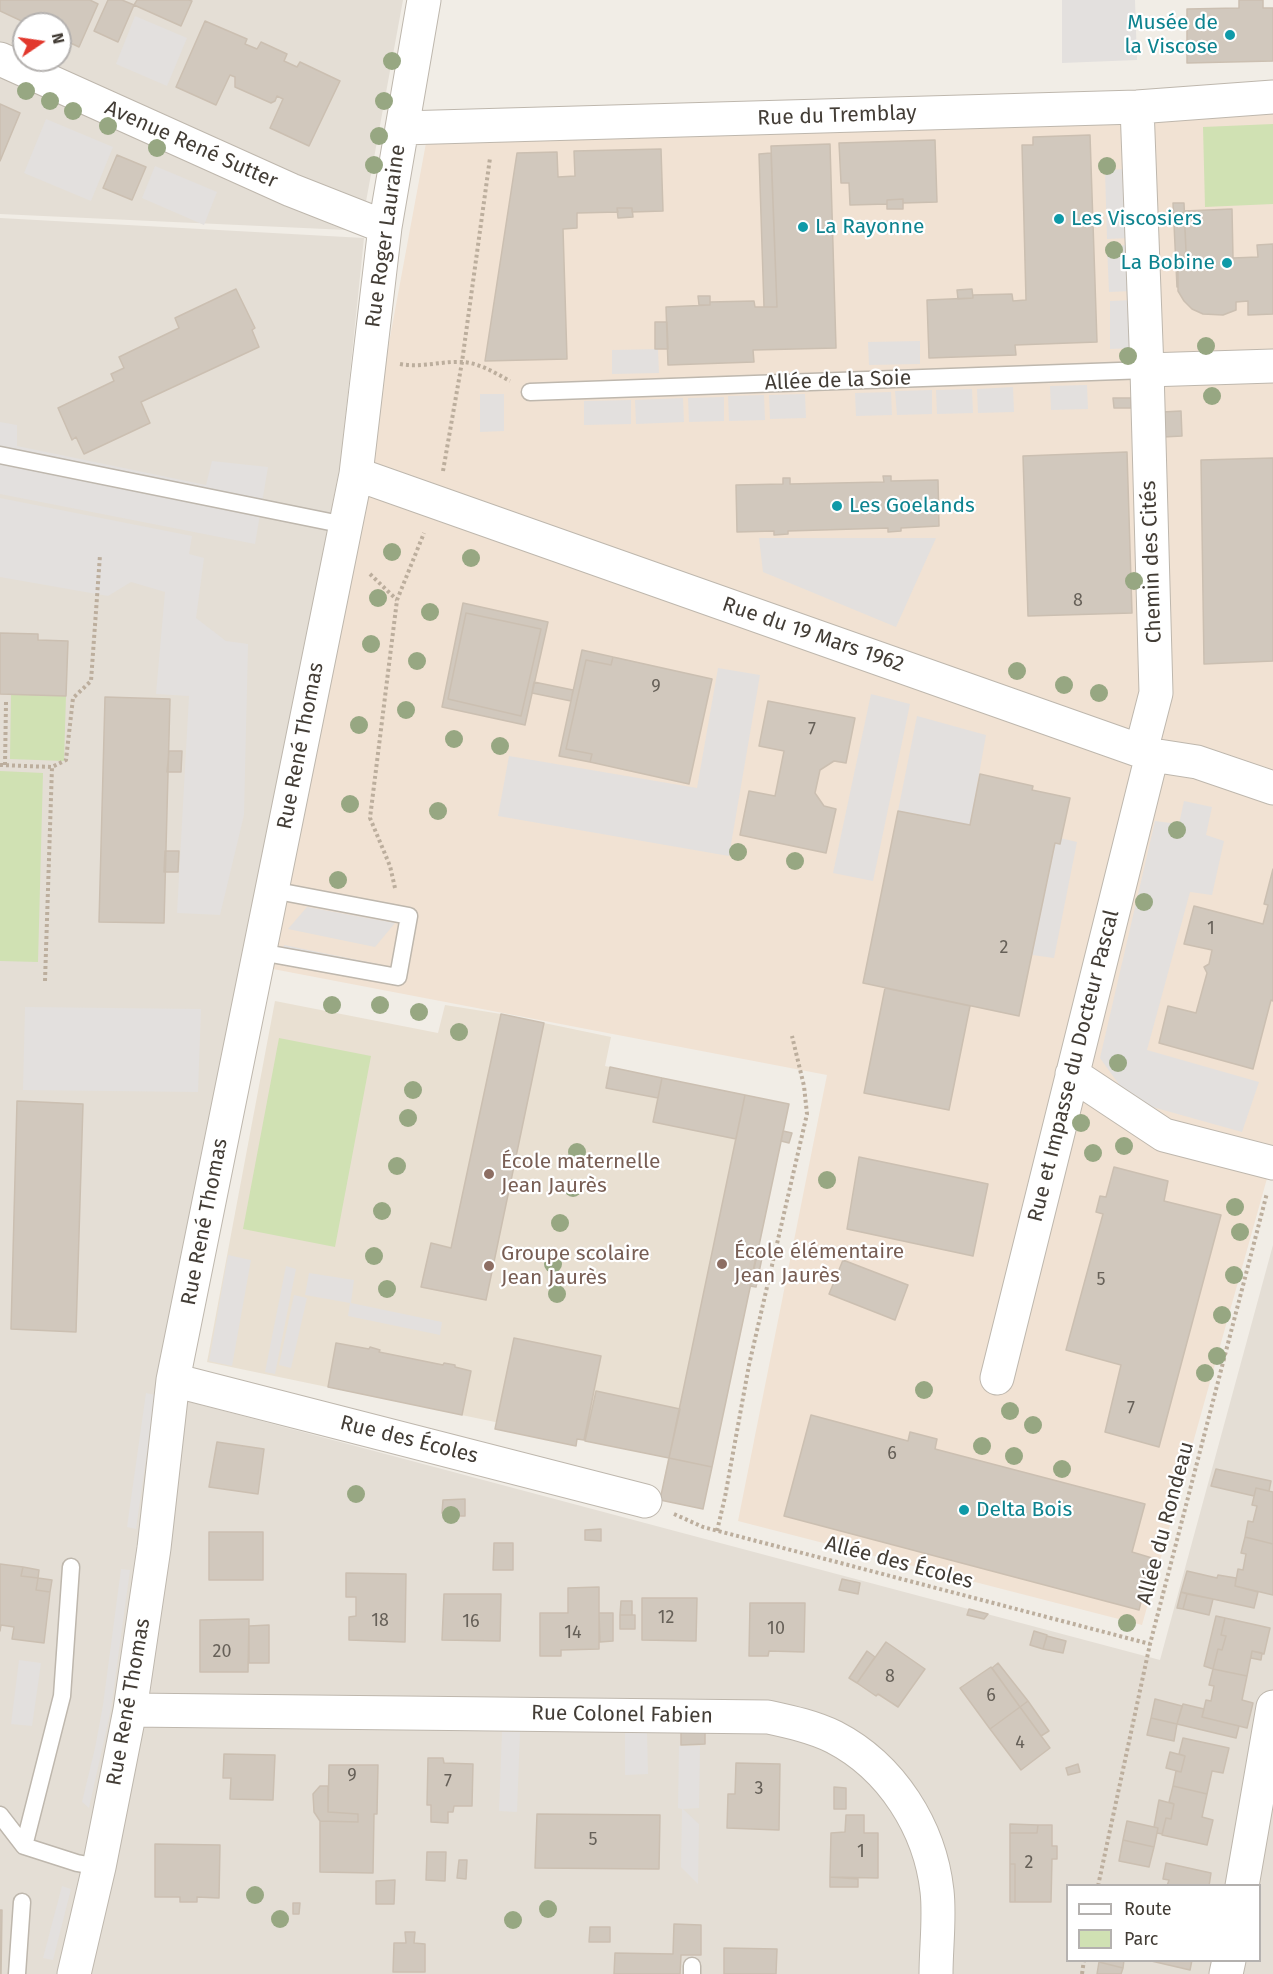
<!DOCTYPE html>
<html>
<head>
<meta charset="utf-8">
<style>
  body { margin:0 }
  #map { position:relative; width:1273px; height:1974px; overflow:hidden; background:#f1ede6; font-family:"Fira Sans",sans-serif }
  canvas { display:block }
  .legend { position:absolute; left:1066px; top:1884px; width:195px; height:78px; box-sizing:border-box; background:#fff; border:2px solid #b4b1af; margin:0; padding:8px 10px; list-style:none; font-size:18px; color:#433d36 }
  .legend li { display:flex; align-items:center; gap:12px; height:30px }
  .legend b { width:30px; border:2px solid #b4b1af }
  .north { position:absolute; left:12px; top:12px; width:60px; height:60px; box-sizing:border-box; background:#fff; border:2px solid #b4b1af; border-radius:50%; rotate:77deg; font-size:16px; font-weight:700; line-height:24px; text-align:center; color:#433d36 }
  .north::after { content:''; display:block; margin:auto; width:21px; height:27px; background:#e2382d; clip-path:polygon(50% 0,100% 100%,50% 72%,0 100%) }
</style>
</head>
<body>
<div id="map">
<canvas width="1273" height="1974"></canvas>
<ul class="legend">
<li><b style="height:8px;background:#fff"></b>Route</li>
<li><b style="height:16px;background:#d0e1b3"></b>Parc</li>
</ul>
<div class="north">N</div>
</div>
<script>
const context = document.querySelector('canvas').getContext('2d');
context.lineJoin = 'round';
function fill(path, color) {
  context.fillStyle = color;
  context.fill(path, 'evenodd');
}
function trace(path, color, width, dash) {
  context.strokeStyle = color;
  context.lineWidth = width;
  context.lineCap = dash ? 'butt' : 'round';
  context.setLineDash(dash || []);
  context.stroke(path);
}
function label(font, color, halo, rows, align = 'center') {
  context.font = font + ' "Fira Sans",sans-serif';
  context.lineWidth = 4.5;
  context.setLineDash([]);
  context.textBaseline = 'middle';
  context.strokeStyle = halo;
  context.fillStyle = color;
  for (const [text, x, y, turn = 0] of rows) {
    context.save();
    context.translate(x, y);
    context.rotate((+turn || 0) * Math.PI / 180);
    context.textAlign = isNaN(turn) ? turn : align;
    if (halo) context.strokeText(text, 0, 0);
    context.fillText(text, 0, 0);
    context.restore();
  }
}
const residential = new Path2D(`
  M0,0H403L365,207L347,230L0,214ZM24,24H60V60H24Z
  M0,218L364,238L341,460L160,1394L1160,1660L1273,1245V1974H0ZM1068,1886H1260V1960H1068Z`);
const commercial = new Path2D(`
  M1273,113V1157L1142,1625L738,1521L827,1075L273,969L426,143Z`);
const education = new Path2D(`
  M275,1001L438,1033L445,1005L501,1014L611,1037L605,1066L789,1104L703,1509L660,1500L668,1458L207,1362Z`);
const green = new Path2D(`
  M1273,124V204L1205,207L1203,127Z
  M11,694L66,696L64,761L10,759Z
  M0,771L43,773L38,962L0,961Z
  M279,1038L371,1056L335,1247L243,1229Z`);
const parking = new Path2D(`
  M1062,0H1135L1137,60L1062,63Z
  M135,16L187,38L167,86L116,64Z
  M46,119L113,147L91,201L24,173Z
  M155,166L217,192L204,225L142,198Z
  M1129,169L1131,238L1107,239L1105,170Z
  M1131,245L1132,291L1109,292L1107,246Z
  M1133,300L1135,348L1110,349V301Z
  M920,341V364L869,365L868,342Z
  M658,349L659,373L612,374V350Z
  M1087,385L1088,409L1051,410L1050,386Z
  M1013,387L1014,412L978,413L977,389Z
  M972,389L973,413L937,414L936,390Z
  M932,390V414L897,415L895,391Z
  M891,392L892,415L856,416L855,393Z
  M480,394H504V431L480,432Z
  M805,394L806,418L770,419L769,395Z
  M764,395L765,420L729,421L728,396Z
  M724,397V421L689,422L688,398Z
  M683,398L684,422L636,424L635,400Z
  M631,400V424L584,425V401Z
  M0,422L17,425V446L206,485L212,461L268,467L255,544L0,494Z
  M0,498L192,536L189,554L204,558L196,618L226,641L248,644L244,815L220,915L177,913L189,696L156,694L165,592L131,582L108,596L0,577Z
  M759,538H936L896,627L763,572Z
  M718,668L760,675L729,856L498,816L509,756L697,788Z
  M871,694L910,704L873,881L833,873Z
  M917,716L986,735L970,825L898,811Z
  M1184,801L1212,807L1206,835L1224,841L1212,895L1190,892L1147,1050L1259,1082L1242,1132L1131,1101L1100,1058L1155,821L1179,824Z
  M1056,837L1077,842L1054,958L1032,955Z
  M307,907L395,923L375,947L288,929Z
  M284,945L387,966L385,975L282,955Z
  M25,1007L201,1009L198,1092L23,1090Z
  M228,1255L251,1260L232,1366L209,1361Z
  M286,1266L296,1269L275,1374L265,1372Z
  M309,1273L354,1280L351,1303L442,1322L440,1335L348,1316L350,1303L305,1295Z
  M294,1295L307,1298L291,1368L279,1365Z
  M146,1393L155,1395L136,1529L127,1527Z
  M121,1569L130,1570L111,1709L89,1808L82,1802L95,1748L103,1705Z
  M19,1660L41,1663L32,1726L11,1724Z
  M502,1732H520L517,1812L499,1811Z
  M625,1733H647L648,1774L625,1775Z
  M679,1746H700L699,1808L683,1809L699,1824L698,1884L681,1867L682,1809L678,1808Z
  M62,1886L71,1889L53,1960L43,1958Z`);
const building = new Path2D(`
  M0,0H90L98,4L79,47L60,38V24H28L0,11Z
  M108,0H122L134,5L118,42L94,31Z
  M137,0H189L192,1L181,26L134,5Z
  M1239,0H1263V8H1273V61L1187,63V9L1239,8Z
  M205,21L247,39L245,44L257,49L261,42L287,54L284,61L297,67L300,62L340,81L309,146L270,128L283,99L277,96L275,101L271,103L235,87V77L230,75L216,105L176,87Z
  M0,104L20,113L0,161Z
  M1090,135L1097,342L1015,345L1016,355L929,358L927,300L973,298V295L1012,294L1013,301L1026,300L1022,145H1033V137Z
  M935,140L937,202L903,203V199L887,200V204L850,205L849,183H841L839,143Z
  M830,144L836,348L753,350L754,362L668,365L666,307L710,305V302L754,301L755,307H777L771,146Z
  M661,149L663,211L632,212V208H617L618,212L577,213V228L563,229L567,359L485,361L517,153L557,152L558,177L575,176L574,151Z
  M771,153L777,307H764L759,154Z
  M117,155L146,167L132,200L103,188Z
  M903,199V209H887V200Z
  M1173,203H1184L1186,251L1178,267L1177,287Z
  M617,208H632L633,217L618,218Z
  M1232,209L1233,258L1258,257L1257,245L1273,244V314L1248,315V301L1236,302V310L1223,315L1203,314L1192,309L1184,301L1178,291V267L1186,251L1184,211Z
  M236,289L255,328L252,330L259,347L141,402L150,423L84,454L76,437L72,440L58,408L114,381L111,374L124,368L119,357L179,328L175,318Z
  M972,289L973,298L958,299L957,290Z
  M698,296H710V305H699Z
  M655,322H667L668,349H655Z
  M1113,398H1131V408H1114Z
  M1181,411L1182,436L1163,437L1162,412Z
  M1127,452L1132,613L1028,616L1023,456Z
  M1273,458V661L1204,664L1201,460Z
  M883,476H891V481L938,480L939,526L901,528V531L888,532V528L788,531V534L774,535V531L737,532L736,485L783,484V478H790V484L884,482Z
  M463,603L548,622L525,725L442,707ZM466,613L541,629L521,716L448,699Z
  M466,613L541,629L521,716L448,699Z
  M0,633L38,634V640L68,641L66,696L0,694Z
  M582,650L613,657L611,665L586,660L566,749L592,754L590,762L559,756Z
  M613,657L712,679L689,784L590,762L592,754L566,749L586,660L611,665Z
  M534,682L573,690L571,701L532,693Z
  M105,697L170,699L164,923L99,922Z
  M768,701L855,718L846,763L834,761L820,770L815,793L824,806L836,809L826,853L740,835L749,791L775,796L784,751L759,746Z
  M169,751H182L181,772H167Z
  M980,774L1033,786L1032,790L1070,798L1060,844L1055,843L1019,1016L863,983L898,811L970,825Z
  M165,851H179L178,872H164Z
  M1273,869V1001L1271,1000L1253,1069L1159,1043L1168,1006L1196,1013L1207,973L1204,967L1209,964L1212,950L1184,944L1194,906L1263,924L1268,905L1264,904Z
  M885,988L970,1006L949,1110L864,1093Z
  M501,1014L544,1023L486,1300L421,1287L431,1243L451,1248Z
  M610,1067L662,1078L658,1098L606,1088Z
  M662,1078L745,1095L736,1139L653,1122Z
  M745,1095L789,1104L712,1467L669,1458Z
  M17,1101L83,1104L76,1332L11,1329Z
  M783,1131L792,1133L789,1143L781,1141Z
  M859,1157L988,1184L973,1256L847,1229Z
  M1114,1167L1168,1181L1164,1201L1221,1215L1159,1447L1105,1432L1121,1365L1066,1350L1103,1214L1096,1212L1100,1196L1106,1197Z
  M758,1247L764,1248L756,1287L750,1286Z
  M843,1260L908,1285L895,1320L829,1294Z
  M514,1338L601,1356L584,1440L577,1439L576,1446L495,1429Z
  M336,1343L369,1349L370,1347L380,1350L379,1352L443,1365L444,1363L455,1365V1367L471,1371L462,1415L328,1387Z
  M596,1391L680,1409L669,1458L585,1441Z
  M811,1415L908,1441L910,1432L937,1439L935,1449L1145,1504L1132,1552L1152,1558L1139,1610L784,1516Z
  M217,1442L264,1449L258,1494L209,1487Z
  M669,1458L712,1467L703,1509L660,1500Z
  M1216,1469L1271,1481L1269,1491L1256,1488L1254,1496L1211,1486Z
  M1256,1488L1273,1492V1544L1245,1537L1248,1521L1253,1522L1257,1506L1252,1505Z
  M465,1499V1516H452L447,1512L442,1513L443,1500Z
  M601,1529V1541L585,1540V1530Z
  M209,1532H263V1580H209Z
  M1245,1537L1273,1544V1595L1235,1586L1238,1569L1243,1570L1246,1554L1241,1553Z
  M494,1543H513V1570H493Z
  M0,1564L23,1567L21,1576L38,1578L36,1590L50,1592L44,1643L12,1639L14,1627L1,1625L0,1631Z
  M23,1567L39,1570L38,1578L21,1576Z
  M1187,1571L1217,1578L1218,1575L1236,1578L1235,1586L1258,1592L1254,1608L1181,1592Z
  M346,1573L406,1574L405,1642L349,1640V1617L356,1616V1597H346Z
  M38,1578L52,1580L50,1592L36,1590Z
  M842,1579L860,1583L858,1594L839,1590Z
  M599,1587V1649L561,1650V1656H540V1613H568V1588Z
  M1181,1592L1187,1594L1183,1609L1177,1608Z
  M444,1594H501L500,1641L442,1640Z
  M1187,1594L1213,1599L1209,1615L1183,1609Z
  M642,1598H697L696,1641L642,1640Z
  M621,1601H632V1615H620Z
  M750,1603H805L804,1652L769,1651L768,1656H749Z
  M969,1609L988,1614L984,1619L967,1615Z
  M599,1613H613V1641L600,1642Z
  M620,1615H635V1629H620Z
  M1216,1616L1225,1618L1221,1635L1226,1636L1222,1650L1218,1649L1213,1669L1204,1666Z
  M1225,1618L1270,1628L1264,1654L1252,1651L1247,1676L1213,1669L1218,1649L1222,1650L1226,1636L1221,1635Z
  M249,1619L248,1672H200V1620Z
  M269,1625V1663H249V1626Z
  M1034,1631L1047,1635L1043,1649L1030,1645Z
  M1047,1636L1066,1641L1063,1653L1043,1649Z
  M886,1642L925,1669L898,1707L878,1694L876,1696L857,1683Z
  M867,1651L875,1657L857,1683L849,1678Z
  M1252,1651L1262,1653L1261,1660L1251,1658Z
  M998,1663L1028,1701L1020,1707L992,1668Z
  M991,1667L1020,1707L990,1729L960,1688Z
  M1213,1669L1247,1676L1242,1700L1253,1703L1247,1728L1202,1717L1206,1700L1211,1701L1214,1686L1209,1685Z
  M1155,1699L1182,1706L1177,1724L1151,1718Z
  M1028,1701L1049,1731L1041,1736L1020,1707Z
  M1183,1704L1204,1709L1202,1717L1239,1726L1236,1738L1177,1724Z
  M1020,1707L1050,1748L1021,1770L990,1729Z
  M1151,1718L1177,1724L1174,1741L1147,1735Z
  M681,1731H705V1744L681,1745Z
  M1183,1738L1229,1748L1223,1773L1212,1771L1207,1794L1173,1786L1176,1771L1181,1772L1185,1756L1179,1754Z
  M1170,1752L1185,1756L1181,1772L1166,1768Z
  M224,1754L275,1755L273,1800L230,1799L231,1778H223Z
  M428,1758H443L444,1763L473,1764L472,1806H454L453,1812H448V1823L431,1822V1805H427Z
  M736,1763L780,1764L779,1830L727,1828L728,1794H735Z
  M1078,1764L1080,1772L1068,1775L1066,1768Z
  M329,1765H378L377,1814H374L373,1873L320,1872V1821L358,1822V1814L328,1812Z
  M320,1786H328V1812L358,1814V1822L320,1821L314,1812L313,1794Z
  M1173,1786L1207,1794L1202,1817L1213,1820L1207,1845L1162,1835L1166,1818L1171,1819L1174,1804L1169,1802Z
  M834,1787L846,1788V1809H834Z
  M1159,1800L1174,1804L1171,1819L1166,1818L1162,1834L1157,1833L1158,1828L1154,1827Z
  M537,1814L660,1815L659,1869L535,1868Z
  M846,1815H864V1833H878V1878L830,1877L831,1833L845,1832Z
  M1127,1821L1158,1828L1154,1847L1123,1840Z
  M1010,1824L1038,1825L1037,1833H1010Z
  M1038,1825H1052V1846H1057V1859H1052L1051,1902H1015V1864H1010V1833H1037Z
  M1123,1840L1154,1847L1149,1867L1119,1861Z
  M155,1844L220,1845L219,1898L197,1897V1902H180V1897H155Z
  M427,1852H446L445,1881L426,1880Z
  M459,1860H467L466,1879L457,1878Z
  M1166,1863L1211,1873L1209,1886H1167L1169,1880L1163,1879Z
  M1010,1864H1015V1902H1010Z
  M830,1877L858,1879V1887H830Z
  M395,1880L394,1904H376V1881Z
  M293,1903H300L299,1914H293Z
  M0,1910H2L1,1974H0Z
  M674,1924L701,1925V1955H681L680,1974H614L615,1953L673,1954Z
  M590,1927H610V1942H589Z
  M405,1932H415L414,1943L425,1944V1972H393L394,1943H406Z
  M724,1948L777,1949L776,1974H724Z
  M1100,1960H1124L1123,1968L1099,1962Z
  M1147,1960H1192L1190,1970Z
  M1099,1962L1123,1968L1121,1974H1097Z`);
const path = new Path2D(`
  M400,364C421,368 441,361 462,362C480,363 495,373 510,381
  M443,471L462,362L490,158
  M370,574L397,600
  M0,765L52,767L66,760L73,698L91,681L100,555
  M5,765L6,702
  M395,888L390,866L370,818L397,600L424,533
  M45,981L52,767
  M674,1514L703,1527L1150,1644
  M717,1531L725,1497L749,1365L807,1114L804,1086L792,1036
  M1098,1886L1150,1644L1267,1193
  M1082,1974L1084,1960`);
const lane = new Path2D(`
  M530,392L1147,370
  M0,455L345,525
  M260,952L398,977L409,916L272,890
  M0,1815L24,1846L77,1863L99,1867
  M24,1846L62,1696L71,1567
  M17,1974L22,1902
  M692,1974V1966`);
const street = new Path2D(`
  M0,59L291,190L385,227
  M1137,107L1147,370L1273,366
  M402,128L1137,107L1273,97
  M356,474L1152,755L1197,762L1273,788
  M1141,751L1156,693L1147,370
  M1072,1074L1164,1135L1273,1163
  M997,1378L1152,755
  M173,1380L645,1501
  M130,1710L768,1717C791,1722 814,1727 834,1737C892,1767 930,1828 937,1891C940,1917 936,1948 936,1974
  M1242,1886L1273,1707
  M74,1974L99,1867L130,1710L154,1548L173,1380L356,474L385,227L424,0
  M1226,1974L1229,1960`);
const trees = [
  [392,61],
  [26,91],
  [50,101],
  [384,101],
  [73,111],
  [108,126],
  [379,136],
  [157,148],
  [374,165],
  [1107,166],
  [1114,250],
  [1206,346],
  [1128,356],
  [1212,396],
  [392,552],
  [471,558],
  [1134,581],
  [378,598],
  [430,612],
  [371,644],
  [417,661],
  [1017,671],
  [1064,685],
  [1099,693],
  [406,710],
  [359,725],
  [454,739],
  [500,746],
  [350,804],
  [438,811],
  [1177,830],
  [738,852],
  [795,861],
  [338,880],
  [1144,902],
  [332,1005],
  [380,1005],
  [419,1012],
  [459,1032],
  [1118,1063],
  [413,1090],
  [408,1118],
  [1081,1123],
  [1124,1146],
  [577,1152],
  [1093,1153],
  [397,1166],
  [827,1180],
  [573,1188],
  [1235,1207],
  [382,1211],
  [560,1223],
  [1240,1232],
  [374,1256],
  [553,1264],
  [1234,1275],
  [387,1289],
  [557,1294],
  [1222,1315],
  [1217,1356],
  [1205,1373],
  [924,1390],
  [1010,1411],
  [1033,1425],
  [982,1446],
  [1014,1456],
  [1062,1469],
  [356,1494],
  [451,1515],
  [1127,1623],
  [255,1895],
  [548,1909],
  [280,1919],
  [513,1920]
];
const markers = [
  [1230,35,6,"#0f9aa8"],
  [1059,219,6,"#0f9aa8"],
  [803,227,6,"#0f9aa8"],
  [1227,263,6,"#0f9aa8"],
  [837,506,6,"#0f9aa8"],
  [489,1174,6,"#8d6e63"],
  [722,1264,6,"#8d6e63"],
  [489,1266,6,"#8d6e63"],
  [964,1510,6,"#0f9aa8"]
];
const numberNames = [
  ["8",1078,601],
  ["9",656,687],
  ["7",812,730],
  ["1",1211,929],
  ["2",1004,948],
  ["5",1101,1280],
  ["7",1131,1409],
  ["6",892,1454],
  ["12",666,1618],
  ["18",380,1621],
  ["16",471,1622],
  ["10",776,1629],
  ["14",573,1633],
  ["20",222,1652],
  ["8",890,1677],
  ["6",991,1696],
  ["4",1020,1743],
  ["9",352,1776],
  ["7",448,1782],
  ["3",759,1789],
  ["5",593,1840],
  ["1",861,1852],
  ["2",1029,1863]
];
const cultureNames = [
  ["Musée de",1218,23,"right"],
  ["la Viscose",1218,47,"right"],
  ["Les Viscosiers",1071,219],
  ["La Rayonne",815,227],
  ["La Bobine",1215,263,"right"],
  ["Les Goelands",849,506],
  ["Delta Bois",976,1510]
];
const streetNames = [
  ["Rue du Tremblay",837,116,-2],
  ["Avenue René Sutter",191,145,24],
  ["Rue Roger Lauraine",386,236,-82],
  ["Allée de la Soie",838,381,-2],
  ["Chemin des Cités",1152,562,-92],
  ["Rue du 19 Mars 1962",813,635,19],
  ["Rue René Thomas",301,746,-79],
  ["Rue et Impasse du Docteur Pascal",1074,1066,-76],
  ["Rue René Thomas",205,1222,-79],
  ["Rue des Écoles",409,1440,14],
  ["Allée du Rondeau",1166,1523,-75],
  ["Allée des Écoles",899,1563,15],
  ["Rue René Thomas",129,1702,-80],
  ["Rue Colonel Fabien",622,1715,1]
];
const educationNames = [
  ["École maternelle",501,1162],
  ["Jean Jaurès",501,1186],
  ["École élémentaire",734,1252],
  ["Jean Jaurès",734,1276],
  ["Groupe scolaire",501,1254],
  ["Jean Jaurès",501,1278]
];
fill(residential, '#e4ded5');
fill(commercial, '#f1e2d3');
fill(education, '#e9e0d2');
fill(green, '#d0e1b3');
fill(parking, '#e3e0de');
fill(building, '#d1c8bd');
trace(building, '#cbbfb1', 1.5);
trace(lane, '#beb7ad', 19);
trace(street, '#beb7ad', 35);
trace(path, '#bcae9d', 4, [3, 3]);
trace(lane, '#fff', 16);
trace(street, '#fff', 33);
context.fillStyle = '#97a782';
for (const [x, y] of trees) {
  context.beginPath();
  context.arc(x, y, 9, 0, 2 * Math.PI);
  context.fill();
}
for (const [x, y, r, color] of markers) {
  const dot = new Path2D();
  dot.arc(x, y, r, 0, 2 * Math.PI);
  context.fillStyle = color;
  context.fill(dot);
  trace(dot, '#fff', 2);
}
label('18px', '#666058', null, numberNames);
label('21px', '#0d838f', '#fff', cultureNames, 'left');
label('21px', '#433d36', '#fff', streetNames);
label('21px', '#785e54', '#fff', educationNames, 'left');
</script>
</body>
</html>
